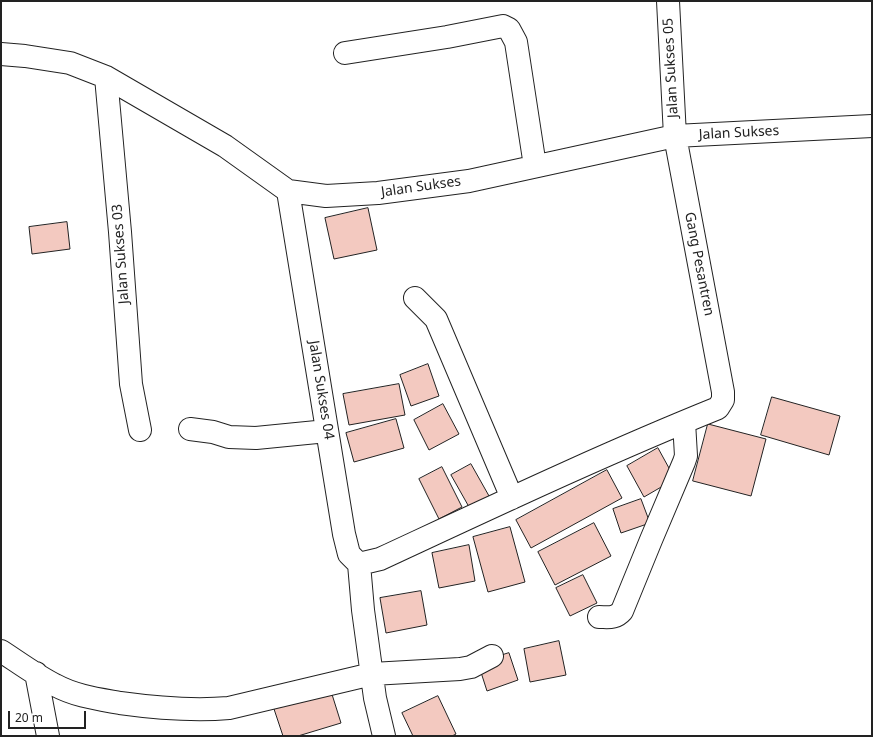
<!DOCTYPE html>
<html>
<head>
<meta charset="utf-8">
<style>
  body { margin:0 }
  #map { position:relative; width:873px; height:737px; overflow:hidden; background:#fff; font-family:"Noto Sans",sans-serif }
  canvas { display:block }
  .frame { position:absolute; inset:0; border:2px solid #222; pointer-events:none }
  .scale { position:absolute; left:8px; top:711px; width:78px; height:18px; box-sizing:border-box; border:2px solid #222; border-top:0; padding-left:5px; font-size:12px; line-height:14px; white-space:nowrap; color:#222; -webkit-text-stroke:3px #fff; paint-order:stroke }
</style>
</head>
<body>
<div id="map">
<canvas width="873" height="737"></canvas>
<div class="frame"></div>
<div class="scale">20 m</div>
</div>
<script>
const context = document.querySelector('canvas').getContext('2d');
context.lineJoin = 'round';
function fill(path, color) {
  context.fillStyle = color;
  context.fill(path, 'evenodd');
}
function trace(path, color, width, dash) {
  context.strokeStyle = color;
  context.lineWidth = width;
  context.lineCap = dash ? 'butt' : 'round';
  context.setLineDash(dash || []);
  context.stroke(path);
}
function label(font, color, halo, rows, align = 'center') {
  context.font = font + ' "Noto Sans",sans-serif';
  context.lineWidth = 3;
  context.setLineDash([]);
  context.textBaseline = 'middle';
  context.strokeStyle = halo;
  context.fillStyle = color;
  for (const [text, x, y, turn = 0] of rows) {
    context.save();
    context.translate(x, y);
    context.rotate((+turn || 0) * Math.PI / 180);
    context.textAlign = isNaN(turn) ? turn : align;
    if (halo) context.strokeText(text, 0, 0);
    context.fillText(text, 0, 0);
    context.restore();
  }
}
const building = new Path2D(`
  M368,208L377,250L334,259L325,218Z
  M67,222L70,249L32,254L29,227Z
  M428,364L439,396L411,406L400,375Z
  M399,384L405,415L349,425L343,394Z
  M772,397L840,416L829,455L761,435Z
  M443,404L459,434L429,450L414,420Z
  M396,419L404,448L354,462L346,433Z
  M708,424L766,439L751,496L693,481Z
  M658,448L675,479L644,497L627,466Z
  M471,464L493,503L473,514L451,475Z
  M442,467L462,507L439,519L419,479Z
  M607,470L622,498L531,548L516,520Z
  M641,499L650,523L621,533L613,509Z
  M594,523L611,556L555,585L538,552Z
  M510,527L525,582L488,592L473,537Z
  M469,545L475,581L439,588L432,553Z
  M583,575L597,603L570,616L556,588Z
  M421,591L427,625L386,633L380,598Z
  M559,641L566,675L530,682L524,649Z
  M509,653L518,680L487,691L478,663Z
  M330,688L341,723L298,736H283L273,706Z
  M438,696L456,734L452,736H413L402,713Z`);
const street = new Path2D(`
  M345,53L447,37L503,26L509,29L516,42L535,166
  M1,54L25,56L70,63L106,77L225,146L288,191L326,196L378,193L469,181L675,136L872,126
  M106,77L120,232L131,384L140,430
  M288,191L344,534L349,554L359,564L380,559C492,507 604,454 718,408L723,400V392L675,136L668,1
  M415,298L436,319L512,498
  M190,429L213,432L229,437L256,438L327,431
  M359,564L363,610L375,698L384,736
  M599,617C608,617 615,619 622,611L651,540L684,462L686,456L684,422
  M1,651C18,662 37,676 55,685C75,696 98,699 120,703C156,708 193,711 229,708L372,674L460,669L471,667L492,656
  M36,673L48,736`);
const streetNames = [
  ["Jalan Sukses 05",671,68,-93],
  ["Jalan Sukses",739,133,-3],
  ["Jalan Sukses",421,187,-8],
  ["Jalan Sukses 03",121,254,-94],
  ["Gang Pesantren",699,264,79],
  ["Jalan Sukses 04",321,390,81]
];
fill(building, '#f3c9c0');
trace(building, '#222', 1);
trace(street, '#222', 24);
trace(street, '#fff', 22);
label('14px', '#222', '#fff', streetNames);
</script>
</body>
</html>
